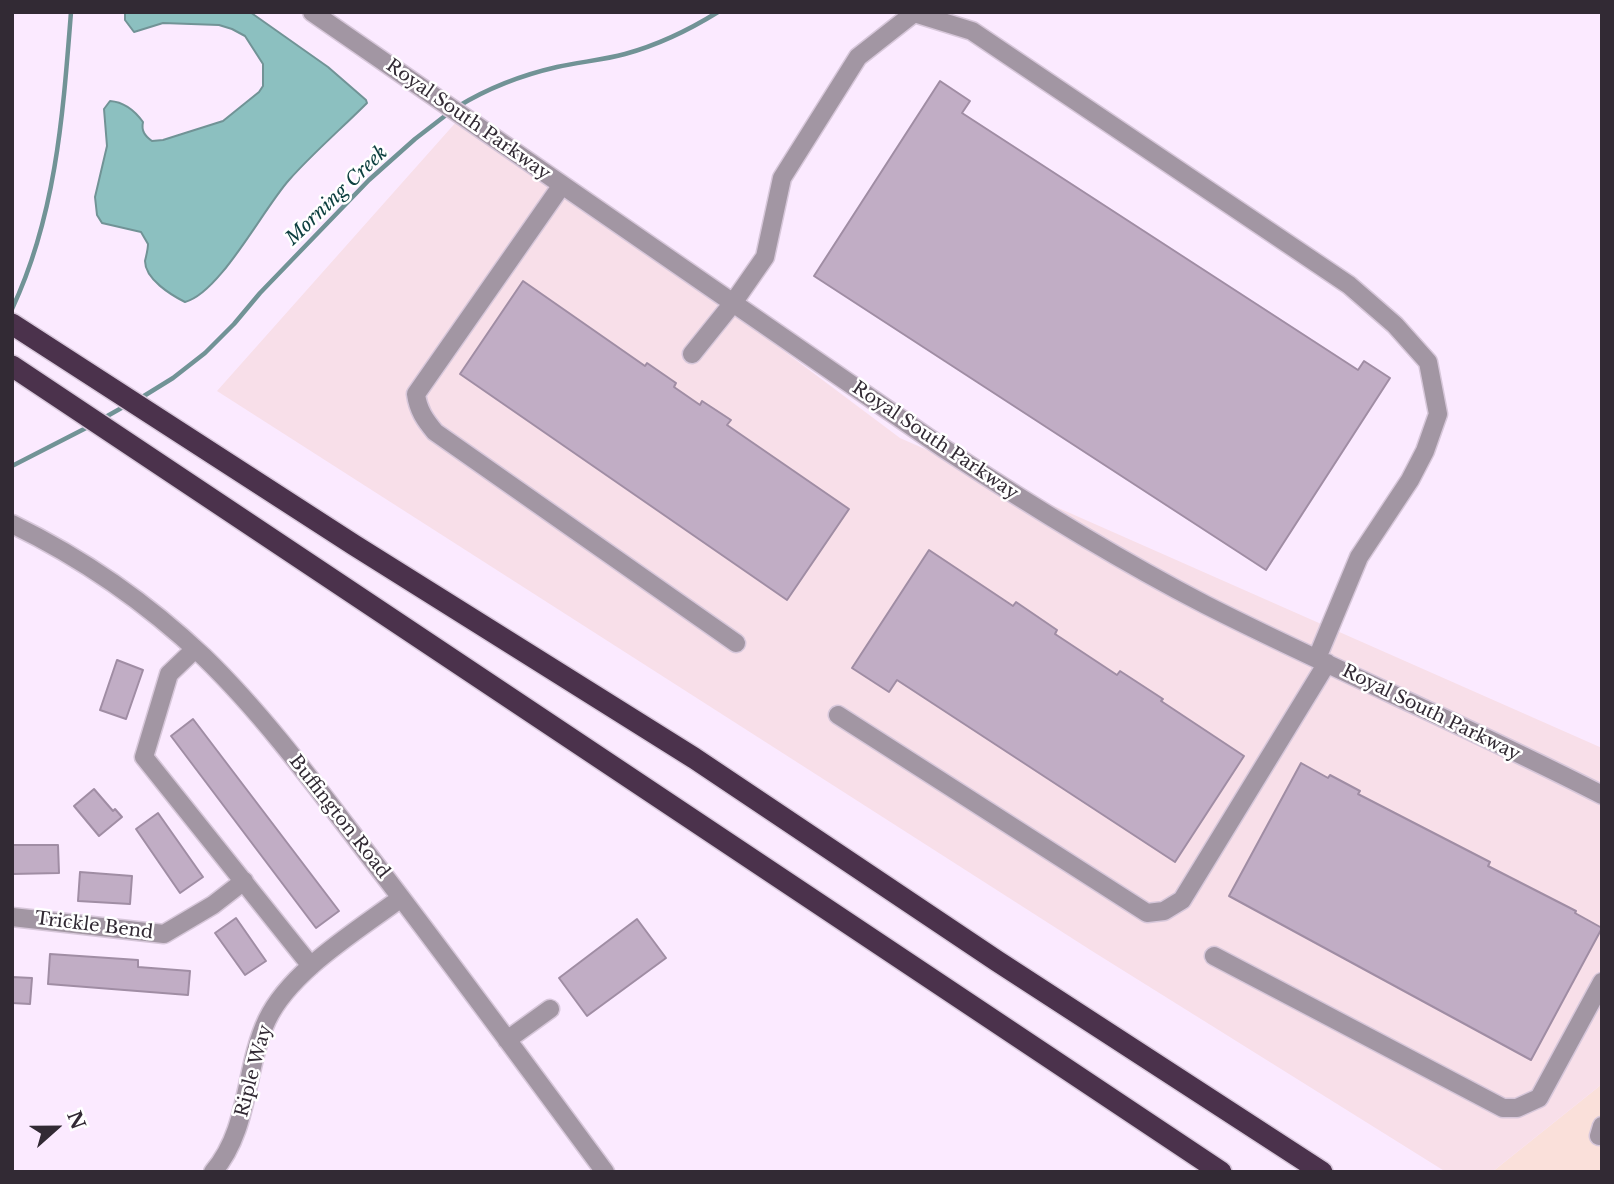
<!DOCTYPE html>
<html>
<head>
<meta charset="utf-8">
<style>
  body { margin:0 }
  #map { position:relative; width:1614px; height:1184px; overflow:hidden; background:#fbeaff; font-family:"Libre Baskerville",serif }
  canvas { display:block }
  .frame { position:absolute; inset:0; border:14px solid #322a34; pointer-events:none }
  .north { position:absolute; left:21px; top:1093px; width:70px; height:70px; -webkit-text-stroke:5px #fff; paint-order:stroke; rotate:69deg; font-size:19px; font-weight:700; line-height:28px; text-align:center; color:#322a34 }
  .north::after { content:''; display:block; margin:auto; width:24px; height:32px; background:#322a34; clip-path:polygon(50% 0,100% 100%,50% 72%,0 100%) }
</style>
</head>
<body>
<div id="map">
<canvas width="1614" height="1184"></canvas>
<div class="frame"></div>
<div class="north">N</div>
</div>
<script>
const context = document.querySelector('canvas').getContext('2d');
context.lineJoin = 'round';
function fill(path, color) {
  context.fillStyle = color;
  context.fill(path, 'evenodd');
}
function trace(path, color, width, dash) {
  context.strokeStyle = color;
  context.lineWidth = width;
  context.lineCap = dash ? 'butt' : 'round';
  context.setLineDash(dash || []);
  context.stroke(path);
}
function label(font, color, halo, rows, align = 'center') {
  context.font = font + ' "Libre Baskerville",serif';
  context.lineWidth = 5;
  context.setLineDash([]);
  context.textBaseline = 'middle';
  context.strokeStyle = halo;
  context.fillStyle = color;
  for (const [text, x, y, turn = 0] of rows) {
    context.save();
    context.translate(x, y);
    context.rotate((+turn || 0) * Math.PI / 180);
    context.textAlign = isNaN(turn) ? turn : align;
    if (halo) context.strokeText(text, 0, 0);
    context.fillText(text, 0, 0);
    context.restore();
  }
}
const commercial = new Path2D(`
  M1602,1084V1172H1492Z`);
const industrial = new Path2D(`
  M465,112L900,438L1602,748V1084L1492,1172H1446L1092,951L217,391Z`);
const water = new Path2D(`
  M125,12H250L328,67L366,100L367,103C341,129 313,153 289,180C263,209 220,293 185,302C171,295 145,279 145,261C146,256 148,250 148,244L141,232L102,223L97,215L95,197L107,146L104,109L110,101C124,102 135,111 143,122C141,131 145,136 152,141L163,140L223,121L259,92L263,86V64L245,36L232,29L219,25L163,23L134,32L125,20Z`);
const stream = new Path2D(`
  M457,107C488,88 522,75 557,67C579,62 603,60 625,54C658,45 689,30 718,12
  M12,309C56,216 63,114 71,12
  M139,399L173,378L205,353L234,324L260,293L369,180L415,139L450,112
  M102,419L125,406
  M12,466L88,427`);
const building = new Path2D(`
  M940,81L970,101L962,113L1358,370L1364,361L1390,378L1266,570L814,276Z
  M523,281L645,366L647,363L676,383L674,387L700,405L702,401L731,420L727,425L849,509L787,600L460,374Z
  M929,550L1013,606L1016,602L1057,630L1055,634L1117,675L1120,671L1163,699L1161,701L1244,756L1175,862L897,680L889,692L852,668Z
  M117,660L143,670L126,719L100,710Z
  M193,719L339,911L316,928L171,736Z
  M1301,763L1328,778L1330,775L1360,791L1358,794L1490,862L1488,866L1576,911L1575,913L1602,928L1531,1060L1229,896Z
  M94,789L113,811L115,809L122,817L99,836L74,806Z
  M158,813L203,877L180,893L136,829Z
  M12,845H58L59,873L12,874Z
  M80,872L132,876L130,904L78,901Z
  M236,918L266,961L245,975L215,933Z
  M637,919L666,958L587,1016L559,978Z
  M50,954L138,960V967L190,971L188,995L48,984Z
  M12,977L32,978L30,1004L12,1003Z`);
const minor = new Path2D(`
  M312,12L943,448C1028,504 1115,558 1206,605C1336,671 1472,728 1602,795
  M562,185L416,394C418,410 425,420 435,432L736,643
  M692,354L733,303L765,257L782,178L858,57L914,13L972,31L1349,285L1395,325L1428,362L1438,414L1425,451L1410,480L1359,557L1317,658
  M12,524C82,558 147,603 204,657C272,723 328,803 386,878C460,975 532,1073 605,1172
  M195,649L169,674L144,757L311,966
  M838,715L1147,913L1164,911L1182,900L1327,663
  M12,917L164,934L213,905L244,881
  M1214,956L1503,1108H1517L1539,1098L1602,982
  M507,1040L550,1009
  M1599,1136L1602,1126
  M213,1172C250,1129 244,1069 267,1020C290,971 357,931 401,898`);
const highway = new Path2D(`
  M12,324L354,545L694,758L997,961L1322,1172
  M12,366L1221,1172`);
const streetNames = [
  ["Royal South Parkway",468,120,35],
  ["Royal South Parkway",935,441,34],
  ["Royal South Parkway",1431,713,26],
  ["Buffington Road",339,817,52],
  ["Trickle Bend",94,926,7],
  ["Riple Way",254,1071,-75]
];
const waterNames = [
  ["Morning Creek",337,196,-44]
];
fill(commercial, '#fae0da');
fill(industrial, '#f8dfe9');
fill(water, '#8cc0c0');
trace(water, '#719396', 2);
trace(stream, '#719396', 4.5);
fill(building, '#c1adc5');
trace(building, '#a08da4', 2);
trace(minor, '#d7c7da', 21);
trace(highway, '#d7c7da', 24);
trace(minor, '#a296a3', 18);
trace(highway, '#4b324c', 21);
label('18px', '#322a34', '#fff', streetNames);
label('italic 19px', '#0d3f3f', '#fff', waterNames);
</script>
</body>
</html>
